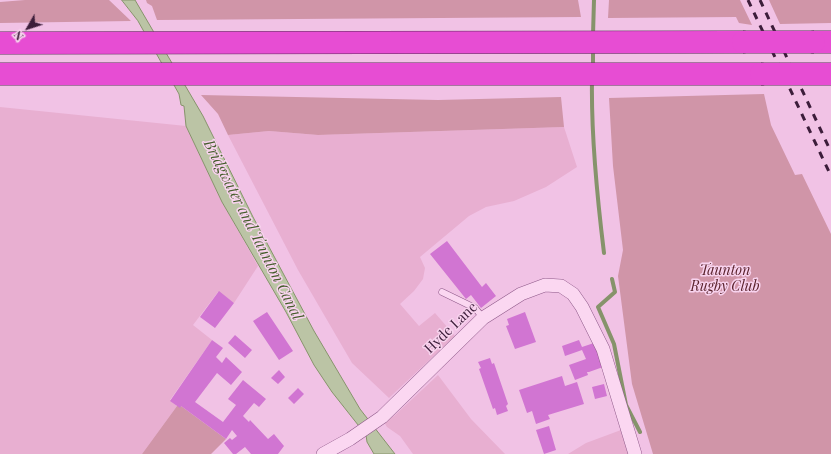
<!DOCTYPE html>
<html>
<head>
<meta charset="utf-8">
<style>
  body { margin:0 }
  #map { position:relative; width:831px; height:454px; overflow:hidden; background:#f1c2e5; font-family:"Playfair Display",serif }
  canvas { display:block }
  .north { position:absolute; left:8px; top:8px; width:40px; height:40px; -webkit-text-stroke:3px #f8d3ee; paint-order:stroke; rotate:231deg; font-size:11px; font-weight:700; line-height:16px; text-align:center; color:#3c1d3a }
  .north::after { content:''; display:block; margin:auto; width:14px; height:18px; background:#3c1d3a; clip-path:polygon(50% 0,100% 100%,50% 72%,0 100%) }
</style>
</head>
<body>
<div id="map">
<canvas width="831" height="454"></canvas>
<div class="north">N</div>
</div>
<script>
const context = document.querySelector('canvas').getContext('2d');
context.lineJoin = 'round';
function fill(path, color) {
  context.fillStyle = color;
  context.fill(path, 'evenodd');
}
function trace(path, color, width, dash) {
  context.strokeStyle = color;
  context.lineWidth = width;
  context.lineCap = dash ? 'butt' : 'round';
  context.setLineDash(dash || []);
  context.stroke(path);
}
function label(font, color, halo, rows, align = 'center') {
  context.font = font + ' "Playfair Display",serif';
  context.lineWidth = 3;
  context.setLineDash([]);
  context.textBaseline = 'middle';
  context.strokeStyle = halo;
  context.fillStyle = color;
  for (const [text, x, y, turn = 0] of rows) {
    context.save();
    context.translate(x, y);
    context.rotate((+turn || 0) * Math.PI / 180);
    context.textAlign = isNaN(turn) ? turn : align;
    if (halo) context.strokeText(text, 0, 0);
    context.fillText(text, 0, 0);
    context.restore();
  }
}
const farmland = new Path2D(`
  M0,107L186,126L222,202L258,266L234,303L218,292L193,325L212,340L170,400L177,406L142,454H0Z
  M564,127L577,167L546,187L514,201L486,207L469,216L420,257L425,268L423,279L414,291L400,304L419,326L435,313L455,336L389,398L352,363L298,270L228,135L269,131L318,135Z
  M438,375L471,419L505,454H413L400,436L387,427L384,422L394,416Z
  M621,430L628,454H568L586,443Z`);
const green = new Path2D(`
  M25,0H109L131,21L0,23V2Z
  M146,0H578L581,17L157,20L152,6L147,3Z
  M609,0H740L752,25L739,23L736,17L608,18Z
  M769,0H831V23L780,24Z
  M764,94L771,125L795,175L802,174L831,234V454H653L632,384L618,276L623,250L613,166L609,98Z
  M201,95L438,100L561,97L564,127L318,135L269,131L228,135L218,114Z
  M177,406H181L226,439L211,454H142Z`);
const water = new Path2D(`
  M122,0H135L203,116L253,217L314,331L360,409L395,454H374L367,442L366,435L332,392L314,365L286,312L222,202L186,126L184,106L181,105L179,94L138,21Z`);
const stream = new Path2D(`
  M593,35L594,0
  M593,67V48
  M592,80C591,137 597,196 604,253
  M612,279L615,292L598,307L614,344L626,405L640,432`);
const building = new Path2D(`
  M447,241L482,287L486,283L496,296L481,308L471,295L466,299L430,254Z
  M219,291L234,303L215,328L200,317Z
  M267,312L293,351L279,360L253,321Z
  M525,312L536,342L515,349L506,326L509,325L507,319Z
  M235,335L252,350L245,358L228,343Z
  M212,340L223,348L216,357L222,363L226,357L242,372L231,385L217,373L195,402L223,422L236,405L228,399L243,380L266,399L259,407L254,403L243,416L249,422L250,420L268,439L274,434L284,446L278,454H251L245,447L236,454H233L224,443L230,438L232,440L237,436L232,430L226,439L181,406L180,408L170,401Z
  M579,340L582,347L594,343L603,367L589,372H587L588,375L575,380L569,365L586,359L582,350L565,356L562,346Z
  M490,358L492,364L494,363L508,404L506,406L508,411L497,415L495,408L493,409L479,369L481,368L478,362Z
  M279,370L285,377L278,384L271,378Z
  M562,376L565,386L577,382L584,404L548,415L550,419L536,424L532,411L527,413L519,390Z
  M604,384L607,396L595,399L592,387Z
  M298,388L304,394L294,404L288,398Z
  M549,426L556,450L544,454L536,430Z`);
const service = new Path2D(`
  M442,292L475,308L483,318`);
const minor = new Path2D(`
  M323,454L350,439L382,417L483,318L521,294L545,285L561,286L573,294L582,307L603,349L635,454`);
const motorway = new Path2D(`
  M814,42H831
  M0,43L743,42
  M0,74H761`);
const rail = new Path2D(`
  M748,0L831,176
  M760,0L831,152`);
const motorwayBridge = new Path2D(`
  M743,42H814
  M761,74H831`);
const parkNames = [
  ["Taunton",725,271],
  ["Rugby Club",725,287]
];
const streetNames = [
  ["Hyde Lane",451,328,-44]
];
const waterNames = [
  ["Bridgwater and Taunton Canal",253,230,63]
];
fill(farmland, '#e8afd1');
fill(green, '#d095a8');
fill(water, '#bbc4a5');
trace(water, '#86936b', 1);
trace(stream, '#86936b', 4);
fill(building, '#d175d2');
trace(service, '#8d5888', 7);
trace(minor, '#8d5888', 14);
trace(motorway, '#5a2c59', 23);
trace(service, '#fbd7f1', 6);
trace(minor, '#fbd7f1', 13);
trace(motorway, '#e74dd3', 22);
trace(rail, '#3c1d3a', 3, [7, 7]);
trace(motorwayBridge, '#5a2c59', 23, []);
trace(motorwayBridge, '#e74dd3', 22);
label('italic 14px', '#5a222c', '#f8d3ee', parkNames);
label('14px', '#3c1d3a', '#f8d3ee', streetNames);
label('italic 15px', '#445d2b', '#f8d3ee', waterNames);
</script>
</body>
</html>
